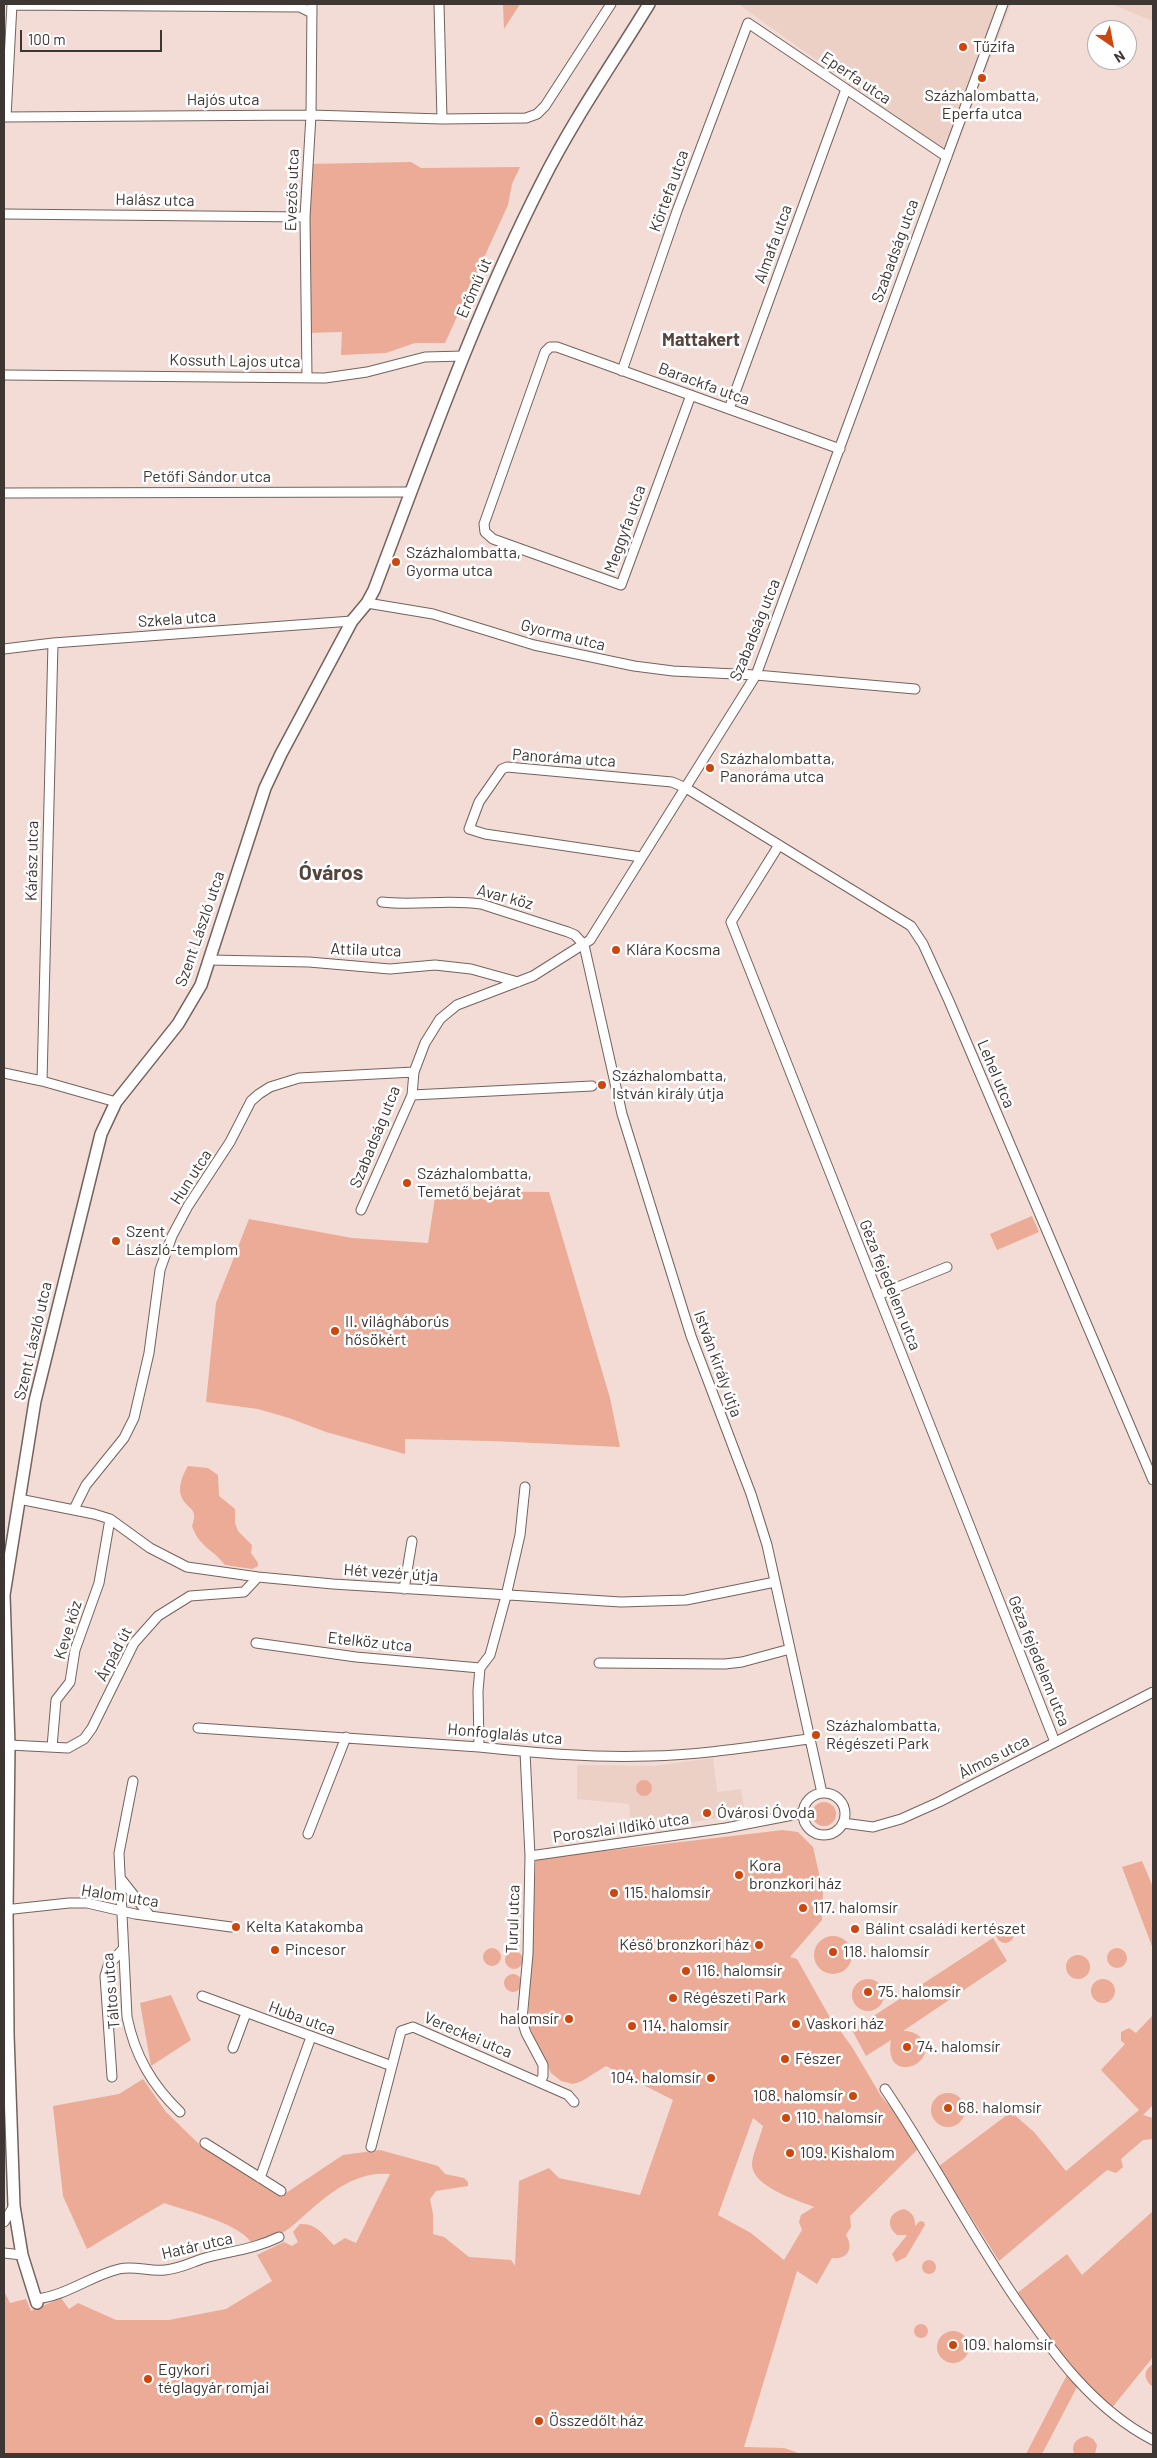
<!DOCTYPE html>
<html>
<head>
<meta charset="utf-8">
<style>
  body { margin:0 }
  #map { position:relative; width:1157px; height:2458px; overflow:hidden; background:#f2dcd5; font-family:Barlow,sans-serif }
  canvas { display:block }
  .frame { position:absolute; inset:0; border:5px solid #3e3633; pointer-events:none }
  .north { position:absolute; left:1087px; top:20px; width:50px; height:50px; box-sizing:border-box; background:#fff; border:1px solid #b2afad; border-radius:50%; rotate:147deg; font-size:14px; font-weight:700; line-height:20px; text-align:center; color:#3e3633 }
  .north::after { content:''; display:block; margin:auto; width:18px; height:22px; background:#cc460d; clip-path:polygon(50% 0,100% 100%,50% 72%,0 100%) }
  .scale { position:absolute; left:20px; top:30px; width:142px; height:22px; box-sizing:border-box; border:2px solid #3e3633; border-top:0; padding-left:6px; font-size:15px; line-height:18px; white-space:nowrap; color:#3e3633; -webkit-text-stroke:4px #fff; paint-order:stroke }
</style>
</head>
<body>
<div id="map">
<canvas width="1157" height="2458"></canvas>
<div class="frame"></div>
<div class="north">N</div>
<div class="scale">100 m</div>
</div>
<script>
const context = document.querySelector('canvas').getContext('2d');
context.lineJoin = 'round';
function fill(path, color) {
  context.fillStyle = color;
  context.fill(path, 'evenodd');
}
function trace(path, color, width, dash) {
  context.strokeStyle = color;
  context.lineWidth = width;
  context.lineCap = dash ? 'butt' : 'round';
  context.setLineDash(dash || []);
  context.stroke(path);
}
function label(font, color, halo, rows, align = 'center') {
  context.font = font + ' Barlow,sans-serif';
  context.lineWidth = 5;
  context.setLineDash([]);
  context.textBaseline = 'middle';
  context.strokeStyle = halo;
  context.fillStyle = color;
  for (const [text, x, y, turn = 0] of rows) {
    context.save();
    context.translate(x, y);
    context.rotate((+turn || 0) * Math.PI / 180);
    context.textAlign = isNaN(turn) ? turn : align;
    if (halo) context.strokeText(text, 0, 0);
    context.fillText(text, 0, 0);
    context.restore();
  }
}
const built = new Path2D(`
  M738,4H1011L953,157Z
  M1111,4H1153V21Z
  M713,1758L717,1792L741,1789L745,1814L632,1831L629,1804L577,1799V1765L654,1766Z`);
const green = new Path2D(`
  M503,4H520L504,29Z
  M411,162L421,168L520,167L512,184L508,205L445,343H415L386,353L341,355L342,332L305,333L308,164Z
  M436,1191L549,1192L610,1398L620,1447L492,1441L405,1439V1454L326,1432L289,1418L258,1409L206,1402L216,1303L249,1219L352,1238L428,1243Z
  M1032,1216L1039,1232L997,1250L990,1234Z
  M188,1466L208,1468L218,1475L219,1496L235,1509V1523L238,1531L252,1545L251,1553L258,1563V1566L252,1569L225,1565C213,1549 199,1547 192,1526C199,1508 188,1510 182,1498C177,1488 183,1474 188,1466Z
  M636 1788a8 8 0 1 1 16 0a8 8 0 1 1-16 0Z
  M812 1814a12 12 0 1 1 24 0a12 12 0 1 1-24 0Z
  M783,1830L798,1832L813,1847L823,1891L822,1920L790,1957L797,1959L828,2014L852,2047L881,2096L903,2121L918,2149L850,2216L851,2227L846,2235C854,2248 848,2260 832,2258L817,2284L797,2271L744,2447L784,2448L801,2454H4V2291L10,2303L26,2299L31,2311L61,2298L69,2309L78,2303L116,2320H169L226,2309L272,2281L257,2255L284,2242L292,2246L298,2242L293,2232L300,2224C317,2223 323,2235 334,2245L345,2238L356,2243L390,2174C349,2170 319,2203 291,2227C279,2236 266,2241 253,2246C245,2224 186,2211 164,2203L87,2249L63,2196L53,2106L119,2094L143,2079L166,2112L202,2147L280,2197L343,2155L380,2150L438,2166L445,2174L464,2178L468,2182V2186L436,2191L430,2199L433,2214V2234L444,2237L469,2257L511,2260L515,2266L519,2181L549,2168L559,2178L640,2195L673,2100L606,2066L582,2081L573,2084L561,2081L551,2073L528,2024L536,1859ZM753,2118L763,2126C760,2138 753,2152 752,2164C752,2187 797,2200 814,2207L801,2215L799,2222L802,2230L784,2260L751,2233L718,2215Z
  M1142,1861L1153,1887V1949L1122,1867Z
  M996 1934a9 9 0 1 1 18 0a9 9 0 1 1-18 0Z
  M814 1955a19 19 0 1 1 38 0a19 19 0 1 1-38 0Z
  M993,1938L1007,1961L903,2031C911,2031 918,2033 923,2041C937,2066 883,2085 891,2040L866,2056L852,2030Z
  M483 1957a9 9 0 1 1 18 0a9 9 0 1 1-18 0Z
  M1107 1958a10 10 0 1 1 20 0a10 10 0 1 1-20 0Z
  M505 1960a9 9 0 1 1 18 0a9 9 0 1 1-18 0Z
  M1066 1967a12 12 0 1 1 24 0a12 12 0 1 1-24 0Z
  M504 1983a9 9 0 1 1 18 0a9 9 0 1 1-18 0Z
  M852 1995a16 16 0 1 1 32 0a16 16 0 1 1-32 0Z
  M1091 1991a12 12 0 1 1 24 0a12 12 0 1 1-24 0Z
  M171,1995L191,2040L151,2066L140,2003Z
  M1153,2015V2105L1143,2115L1153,2118V2139L1143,2140L1121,2159L1123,2167L1116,2173L1107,2170L999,2261L939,2166L1011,2112L1034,2132L1066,2171L1139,2110L1101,2070L1125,2044L1121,2041V2032L1129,2028L1136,2033Z
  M931 2110a17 17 0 1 1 34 0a17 17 0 1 1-34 0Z
  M904,2209C913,2213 915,2217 915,2226L920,2221L924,2222L925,2225L906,2257L896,2262L892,2254L907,2235H897C885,2225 889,2212 904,2209Z
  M1153,2211V2357L1111,2409L1049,2341L1016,2294L1067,2254L1082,2275Z
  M922 2267a7 7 0 1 1 14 0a7 7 0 1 1-14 0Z
  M914 2331a7 7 0 1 1 14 0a7 7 0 1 1-14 0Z
  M937 2347a16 16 0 1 1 32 0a16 16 0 1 1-32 0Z
  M1153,2364V2387C1143,2380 1143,2370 1153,2364Z
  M1068,2373L1078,2385L1042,2454H1026Z
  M1087,2436L1093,2439L1097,2445L1095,2454H1074C1071,2444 1076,2438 1087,2436Z`);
const minor = new Path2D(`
  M439,4L442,119
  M12,5L300,7L312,13
  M4,117L311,115L442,119L526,118L537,114L545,106L611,4
  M6,117L12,4
  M4,214L305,217
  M622,371L677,211L748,23L947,157
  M4,375L325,378L367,372L425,357L464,356
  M307,378L305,217L311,115L312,4
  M691,395L621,585L493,539L485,532L484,524L545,352L550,347H557L840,449
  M729,409L846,89
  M4,493L410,492
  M367,603L433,614L534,645L634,666L673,671L756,675L915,689
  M4,649L53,643L352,621
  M779,845L731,922L1055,1742
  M641,857L485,834L469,829L479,802L502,769L507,767L672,782L686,788L911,926L923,944L949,1001L1153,1480
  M382,902C415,906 448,899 481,904L568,932L575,935L584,945L622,1114L691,1336L751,1494L767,1545L822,1793
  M210,960L309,962L390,969L435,965L471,969L518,982
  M4,1073L42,1081L116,1102
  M42,1081L53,643
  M412,1095L592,1086
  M361,1210L412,1095L414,1072L425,1043L440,1019L457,1005L533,976L590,940L756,675L1003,4
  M878,1295L947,1267
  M19,1499L94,1514L110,1519L150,1548L187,1567L258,1577L333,1584L621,1602L686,1600L775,1582
  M74,1509L86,1485L124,1438L134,1418L149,1353L160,1270L172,1236L188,1206L230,1142L251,1101L259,1094L270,1087L299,1078L414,1072
  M404,1589L412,1541
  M256,1643L356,1657L480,1668
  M599,1663L725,1664L742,1662L790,1649
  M198,1728L479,1747C536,1753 593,1758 650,1756C703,1755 756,1746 809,1739
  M9,1745L68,1748L84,1739L92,1728L134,1643L158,1616L190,1596L244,1592L258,1577
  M52,1747L56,1700L70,1682L75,1650L99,1583L110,1519
  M479,1747L478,1691L480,1668L490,1655L506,1596L520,1535L525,1487
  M525,1752L530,1856L528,1954L522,2020L526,2033L543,2065V2076L540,2082
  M133,1781L119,1853L127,2017C135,2056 152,2085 180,2112
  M803 1814a21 21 0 1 1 42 0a21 21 0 1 1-42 0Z
  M843,1823L873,1827L901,1819L939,1802L1153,1692
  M308,1834L346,1737
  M530,1856L726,1828L803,1813
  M121,1879L150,1916
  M4,1910L69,1903H87L135,1914L231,1927
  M202,1996L392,2066
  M233,2048L246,2013
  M112,2077L105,1976L108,1966L122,1950
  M885,2089C931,2157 969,2230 1015,2298C1053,2353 1093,2409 1153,2440
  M205,2143L281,2191
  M371,2147L401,2031L413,2027L568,2095L574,2102
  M260,2178L311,2037
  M4,2222L14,2206
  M4,2253L22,2255
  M36,2299C66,2296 90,2276 119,2269C134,2265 149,2272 165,2270C179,2269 192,2262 205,2258C231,2251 255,2249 279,2237`);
const tertiary = new Path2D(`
  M37,2303L22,2255L14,2206L8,2035L7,1910L9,1745L4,1595L35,1401L101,1134L116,1102L178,1024L201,985L265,788L281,754L352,621L367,603L374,590C426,453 475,313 542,182C573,120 613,63 649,4`);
const markers = [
  [963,47,5,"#cc460d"],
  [982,78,5,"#cc460d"],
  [396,562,5,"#cc460d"],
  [710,768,5,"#cc460d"],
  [616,950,5,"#cc460d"],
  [602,1085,5,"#cc460d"],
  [407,1183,5,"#cc460d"],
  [116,1241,5,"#cc460d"],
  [335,1331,5,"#cc460d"],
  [816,1735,5,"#cc460d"],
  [707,1813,5,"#cc460d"],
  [739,1875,5,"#cc460d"],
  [614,1893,5,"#cc460d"],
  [803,1908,5,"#cc460d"],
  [236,1927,5,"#cc460d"],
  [855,1929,5,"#cc460d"],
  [759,1945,5,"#cc460d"],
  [275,1950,5,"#cc460d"],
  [833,1952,5,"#cc460d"],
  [686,1971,5,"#cc460d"],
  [868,1992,5,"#cc460d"],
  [673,1998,5,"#cc460d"],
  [569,2019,5,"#cc460d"],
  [796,2024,5,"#cc460d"],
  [632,2026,5,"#cc460d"],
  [907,2047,5,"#cc460d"],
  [785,2059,5,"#cc460d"],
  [711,2078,5,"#cc460d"],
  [853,2096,5,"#cc460d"],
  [948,2108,5,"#cc460d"],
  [786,2118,5,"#cc460d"],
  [790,2153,5,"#cc460d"],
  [953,2345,5,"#cc460d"],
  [148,2379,5,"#cc460d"],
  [539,2421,5,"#cc460d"]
];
const poiNames = [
  ["Tűzifa",973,47],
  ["Százhalombatta,",982,96,"center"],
  ["Eperfa utca",982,114,"center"],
  ["Százhalombatta,",406,553],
  ["Gyorma utca",406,571],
  ["Százhalombatta,",720,759],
  ["Panoráma utca",720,777],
  ["Klára Kocsma",626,950],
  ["Százhalombatta,",612,1076],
  ["István király útja",612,1094],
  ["Százhalombatta,",417,1174],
  ["Temető bejárat",417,1192],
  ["Szent",126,1232],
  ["László-templom",126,1250],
  ["II. világháborús",345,1322],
  ["hősökért",345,1340],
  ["Százhalombatta,",826,1726],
  ["Régészeti Park",826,1744],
  ["Óvárosi Óvoda",717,1813],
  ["Kora",749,1866],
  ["bronzkori ház",749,1884],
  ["115. halomsír",624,1893],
  ["117. halomsír",813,1908],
  ["Kelta Katakomba",246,1927],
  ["Bálint családi kertészet",865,1929],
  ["Késő bronzkori ház",749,1945,"right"],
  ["Pincesor",285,1950],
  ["118. halomsír",843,1952],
  ["116. halomsír",696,1971],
  ["75. halomsír",878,1992],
  ["Régészeti Park",683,1998],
  ["halomsír",559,2019,"right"],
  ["Vaskori ház",806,2024],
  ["114. halomsír",642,2026],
  ["74. halomsír",917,2047],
  ["Fészer",795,2059],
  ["104. halomsír",701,2078,"right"],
  ["108. halomsír",843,2096,"right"],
  ["68. halomsír",958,2108],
  ["110. halomsír",796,2118],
  ["109. Kishalom",800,2153],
  ["109. halomsír",963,2345],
  ["Egykori",158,2370],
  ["téglagyár romjai",158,2388],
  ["Összedőlt ház",549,2421]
];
const streetNames = [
  ["Eperfa utca",856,78,34],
  ["Hajós utca",223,100],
  ["Evezős utca",292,190,-88],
  ["Körtefa utca",669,191,-70],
  ["Halász utca",155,200,1],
  ["Almafa utca",773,244,-70],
  ["Szabadság utca",895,251,-70],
  ["Erőmű út",474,288,-66],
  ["Kossuth Lajos utca",235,361,1],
  ["Barackfa utca",704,384,20],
  ["Petőfi Sándor utca",207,477],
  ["Meggyfa utca",625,529,-70],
  ["Szkela utca",177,619,-4],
  ["Szabadság utca",755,630,-68],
  ["Gyorma utca",563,635,14],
  ["Panoráma utca",564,758,4],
  ["Kárász utca",32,861,-89],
  ["Avar köz",505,897,15],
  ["Szent László utca",200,929,-71],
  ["Attila utca",366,950,2],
  ["Lehel utca",996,1074,67],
  ["Szabadság utca",375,1137,-68],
  ["Hun utca",191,1177,-57],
  ["Géza fejedelem utca",890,1285,68],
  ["Szent László utca",33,1341,-77],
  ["István király útja",718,1364,70],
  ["Hét vezér útja",391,1573,4],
  ["Keve köz",68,1630,-73],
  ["Etelköz utca",370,1642,6],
  ["Árpád út",114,1654,-62],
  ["Géza fejedelem utca",1039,1661,68],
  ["Honfoglalás utca",505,1734,5],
  ["Álmos utca",994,1757,-27],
  ["Poroszlai Ildikó utca",621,1828,-8],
  ["Halom utca",120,1896,9],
  ["Turul utca",513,1919,-88],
  ["Táltos utca",111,1991,-95],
  ["Huba utca",302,2018,20],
  ["Vereckei utca",468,2035,23],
  ["Határ utca",197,2246,-13]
];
const neighbourhoodNames = [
  ["Mattakert",701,340]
];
const districtNames = [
  ["Óváros",331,873]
];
fill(built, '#eccfc5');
fill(green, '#ebab96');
trace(minor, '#75625c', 11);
trace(tertiary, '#75625c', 14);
trace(minor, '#fff', 9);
trace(tertiary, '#fff', 11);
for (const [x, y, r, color] of markers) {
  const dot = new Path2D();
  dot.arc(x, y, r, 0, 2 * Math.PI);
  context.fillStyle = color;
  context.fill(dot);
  trace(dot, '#fff', 2);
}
label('16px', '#3e3633', '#fff', poiNames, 'left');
label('16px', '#3e3633', '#fff', streetNames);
label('bold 18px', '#56453f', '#fff', neighbourhoodNames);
label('bold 21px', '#56453f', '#fff', districtNames);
</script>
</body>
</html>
